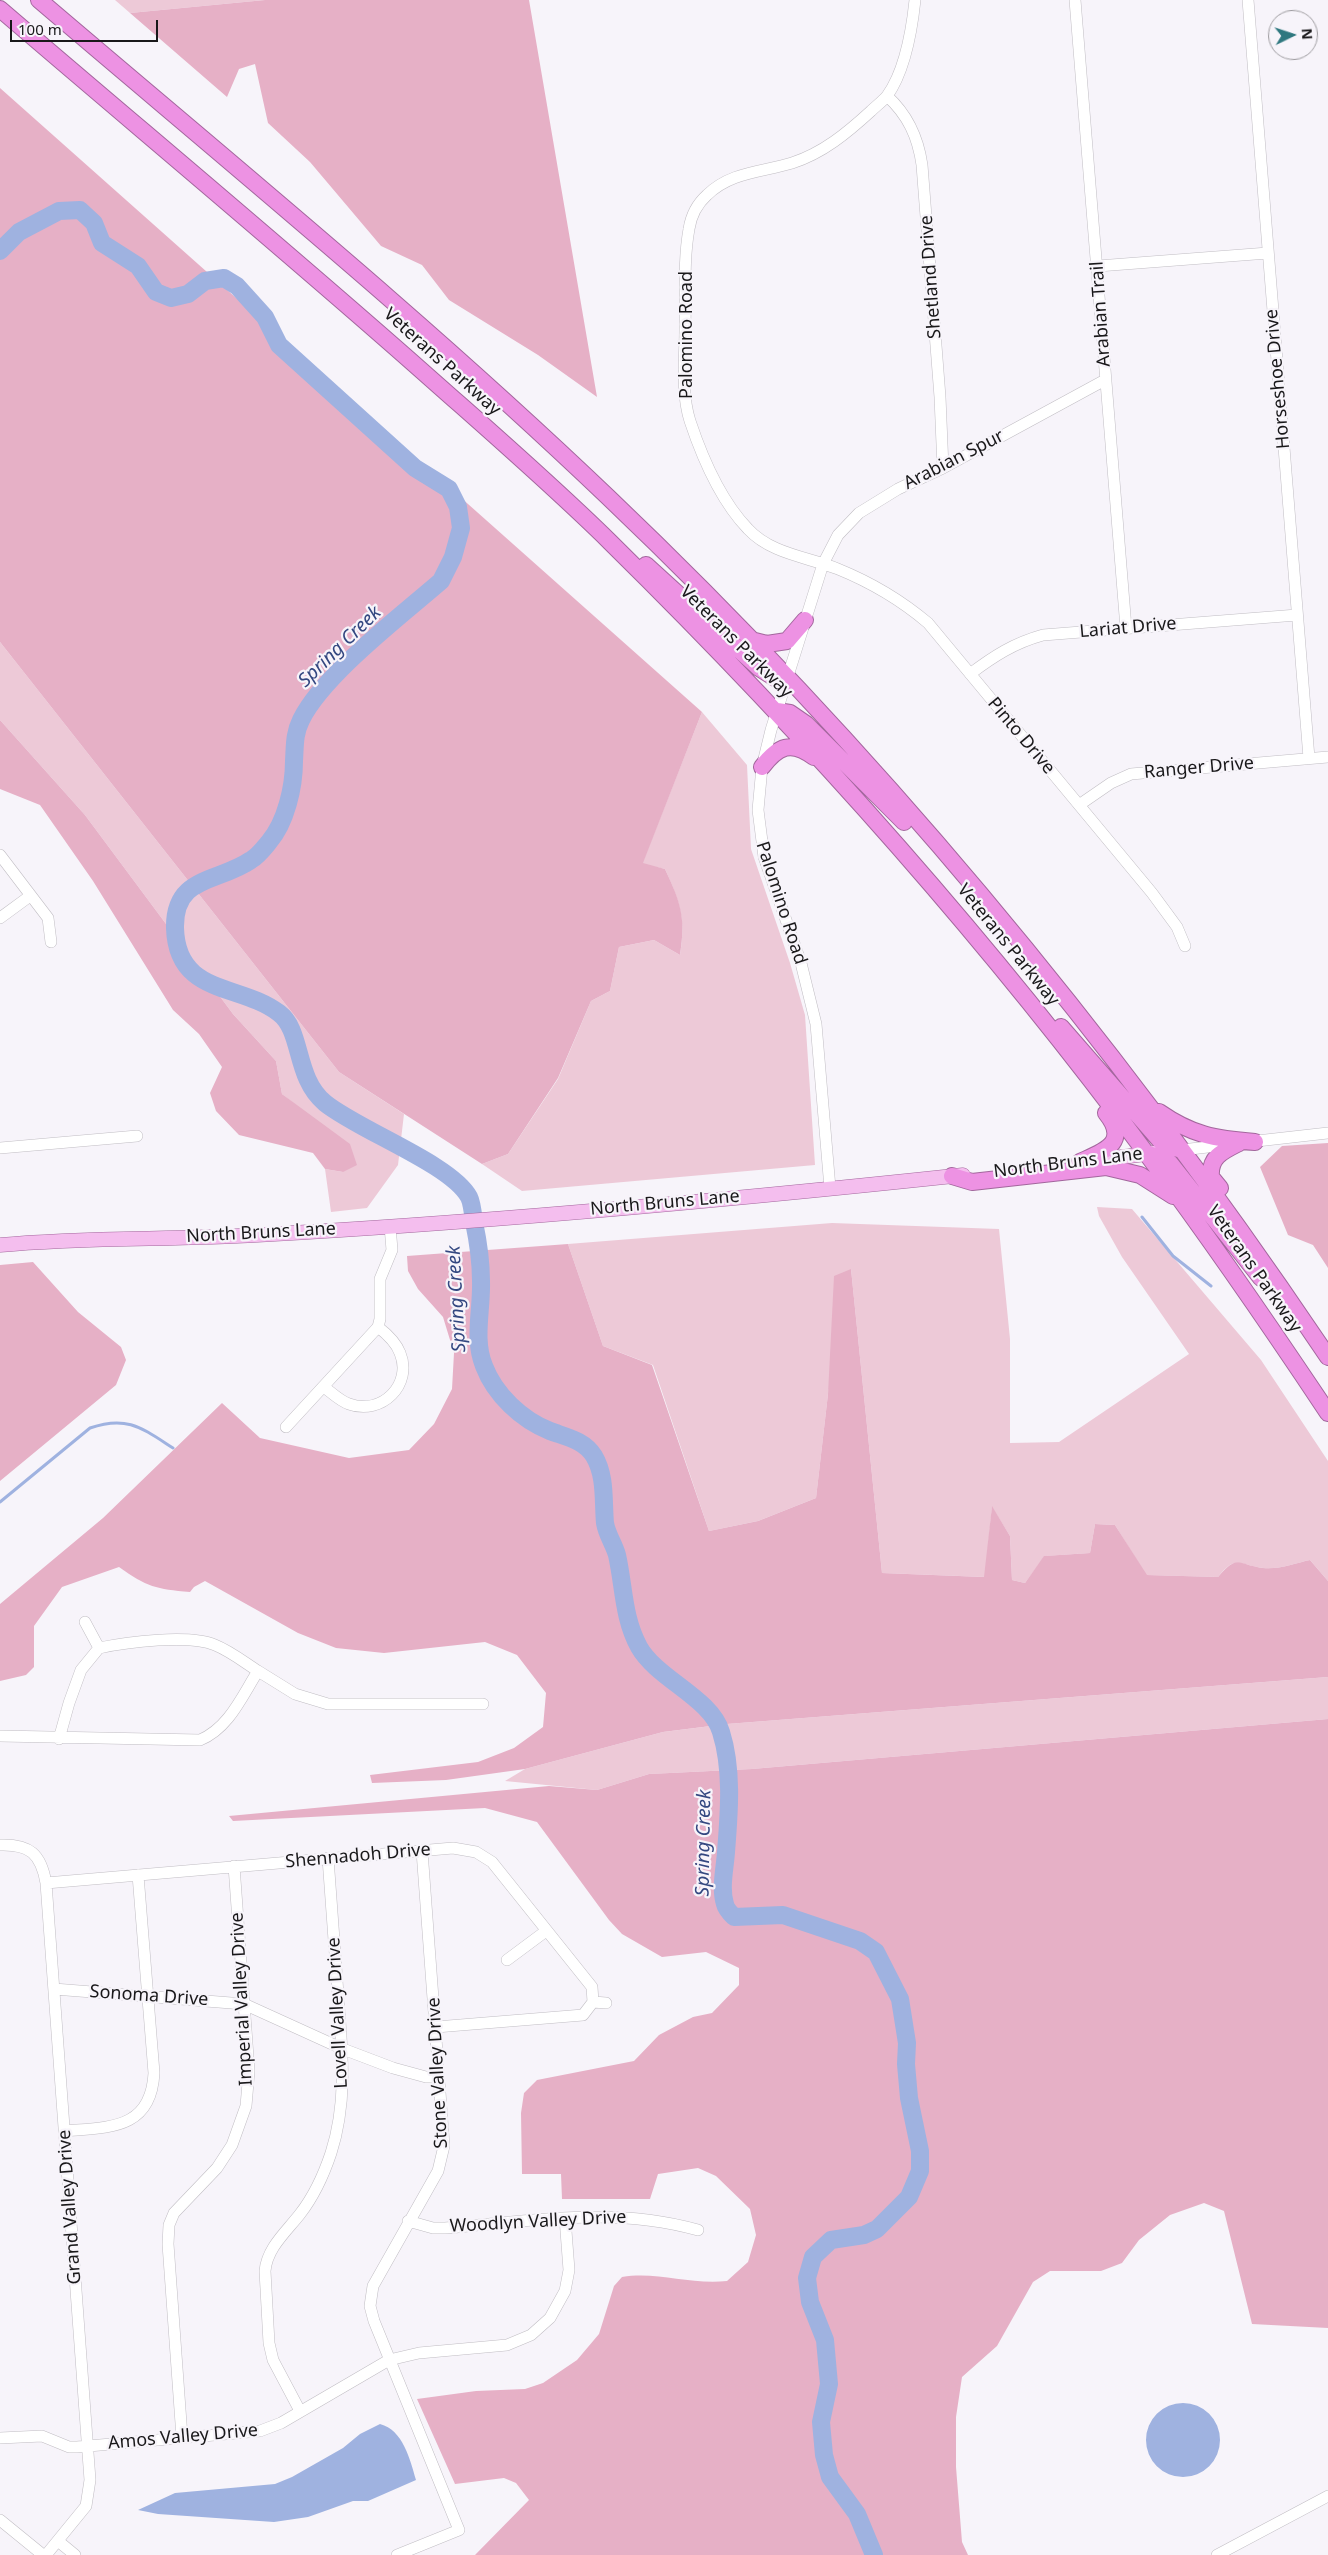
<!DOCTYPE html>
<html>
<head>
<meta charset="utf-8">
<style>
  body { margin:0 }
  #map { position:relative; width:1328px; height:2555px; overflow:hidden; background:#f7f4fa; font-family:"Noto Sans",sans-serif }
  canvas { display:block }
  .north { position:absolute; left:1268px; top:10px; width:50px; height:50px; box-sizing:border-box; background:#f7f4fa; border:1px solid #9e9ca0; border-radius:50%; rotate:86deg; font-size:14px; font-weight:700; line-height:20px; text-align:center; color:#19181a }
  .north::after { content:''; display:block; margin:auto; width:18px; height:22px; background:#2f787f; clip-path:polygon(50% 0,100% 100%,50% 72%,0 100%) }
  .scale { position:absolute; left:10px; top:20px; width:148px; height:22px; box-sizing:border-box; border:2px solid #19181a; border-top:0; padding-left:6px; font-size:15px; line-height:18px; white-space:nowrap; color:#19181a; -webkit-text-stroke:4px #f7f4fa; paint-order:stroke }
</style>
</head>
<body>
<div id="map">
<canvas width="1328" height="2555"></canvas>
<div class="north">N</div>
<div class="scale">100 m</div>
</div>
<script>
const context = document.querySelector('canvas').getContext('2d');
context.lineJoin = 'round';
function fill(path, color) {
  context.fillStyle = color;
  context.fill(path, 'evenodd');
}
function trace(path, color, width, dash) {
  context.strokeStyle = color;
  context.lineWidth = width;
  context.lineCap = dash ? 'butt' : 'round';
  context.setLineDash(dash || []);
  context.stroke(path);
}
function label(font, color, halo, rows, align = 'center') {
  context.font = font + ' "Noto Sans",sans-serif';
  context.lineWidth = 4.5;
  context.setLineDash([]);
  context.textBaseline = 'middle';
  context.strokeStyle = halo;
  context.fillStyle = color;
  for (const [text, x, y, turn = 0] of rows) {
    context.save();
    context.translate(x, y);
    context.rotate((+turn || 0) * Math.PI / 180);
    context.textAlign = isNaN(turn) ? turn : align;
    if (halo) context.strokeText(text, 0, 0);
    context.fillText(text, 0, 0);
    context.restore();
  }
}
const green = new Path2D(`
  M115,0H265L130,13Z
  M0,642L339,1072L404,1114L398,1165L367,1208L331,1212L325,1169L343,1172L312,1118L282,1094L276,1061L233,1014L85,815L0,720Z
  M702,712L747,765L751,849L790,963L805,1015L815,1165L522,1191L482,1164L508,1154L558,1079L591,1001L610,991L619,947L654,940L680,955C686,919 680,902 665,869L642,864Z
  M1097,1207L1132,1209L1261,1360L1328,1461V1581L1310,1560C1296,1563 1277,1570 1263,1568C1239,1565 1236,1554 1218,1577L1146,1575L1115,1525L1095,1524L1090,1553L1045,1556L1025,1583L1012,1580L1010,1536L992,1507L985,1577L882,1573L851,1269L828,1394L816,1498L758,1521L709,1531L653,1365L603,1346L568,1244L832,1223L999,1229L1010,1339V1443L1059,1442L1189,1354L1122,1257L1099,1216Z
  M1328,1677V1719L752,1769L649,1774L597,1790L505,1781L525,1769L663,1732L727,1724Z`);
const forest = new Path2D(`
  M265,0H529L597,397L538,355L449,300L422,265L381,246L310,162L268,123L255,64L239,69L227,97L130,13Z
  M0,88L702,712L643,863L665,869C681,903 686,918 680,955L654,940L619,947L610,991L591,1001L558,1078L508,1154L482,1164L339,1072L0,642Z
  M0,720L85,815L233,1014L276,1061L282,1094L350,1144L357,1165L343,1172L325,1169L313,1153L239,1135L216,1111L210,1093L222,1067L199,1034L173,1010L93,881L40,805L0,789Z
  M1328,1143V1268L1313,1245L1288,1235L1260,1167L1282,1146Z
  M568,1244L603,1346L652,1365L709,1531L758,1521L816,1498L828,1394L834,1276L851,1269L882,1573L984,1577L992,1506L1010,1536L1012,1580L1025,1583L1044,1556L1090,1553L1095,1524L1115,1525L1147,1575L1218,1577C1239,1553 1237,1565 1263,1568C1277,1570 1296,1563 1310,1560L1328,1581V1677L727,1724L663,1732L525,1769L446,1780L372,1783L370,1775L478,1762L514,1748L543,1727L546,1693L517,1655L485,1642L384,1653L336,1648L298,1633L205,1581L194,1587L190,1592C156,1589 147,1587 119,1567L62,1587L34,1626V1667L26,1675L0,1681V1604L103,1518L222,1403L260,1438L349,1458L409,1450L434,1424L452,1389L454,1353L443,1317L418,1289L408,1271L407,1256Z
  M33,1262L78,1312L121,1347L126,1360L116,1385L0,1481V1265Z
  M1328,1719V2328L1252,2324L1224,2211L1204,2203L1170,2215L1139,2240L1122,2263L1101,2271H1050L1033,2282L997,2346L962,2377L956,2417V2467L962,2542L968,2555H475L529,2500L516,2483L504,2478L455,2484L417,2399L476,2391L525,2389L543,2383L577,2360L599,2334L614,2286L622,2277C657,2271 690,2285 727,2281L748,2262L756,2235L750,2209L716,2176L698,2168L658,2174L650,2199H562L561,2174H522L521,2113L524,2093L537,2080L634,2061L659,2035L693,2017L712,2013L739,1985V1968L706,1952L662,1957L622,1934L609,1920L537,1822L485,1808L233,1821L229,1816L549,1786L597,1790L649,1774L752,1769Z`);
const water = new Path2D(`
  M1146 2440a37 37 0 1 1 74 0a37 37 0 1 1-74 0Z
  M380,2424C403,2430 410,2459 416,2480L368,2501H353L308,2517L274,2522L158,2514L138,2510L175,2493L275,2484L292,2477L343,2448L360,2434Z`);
const stream = new Path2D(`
  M1142,1217L1173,1256L1211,1286
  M0,1502L90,1428C127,1415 142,1428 173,1448`);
const river = new Path2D(`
  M0,251L19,232L59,211L80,210L94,223L102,243L138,266L156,292L171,298L188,294L205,281L224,278L237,286L265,317L279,345L415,468L449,489L458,507L461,528L453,557L441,581C402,615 323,675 301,720C294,734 295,746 294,761C294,787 286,822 269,842C264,848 258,856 251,860C218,883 174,875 175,928C177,996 240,983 279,1013C303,1031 294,1077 325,1103C358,1130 451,1164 469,1197C472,1203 473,1214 474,1222C478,1241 481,1262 481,1281C482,1310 473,1339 484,1366C495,1395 522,1420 550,1431C566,1437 584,1440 594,1456C606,1476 603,1501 605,1523C607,1535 614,1544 617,1555C624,1586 623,1618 639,1647C657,1679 711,1698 721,1732C733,1770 729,1814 726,1852C725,1868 720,1888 725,1904C726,1909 730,1913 734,1917L783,1915L860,1941L876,1952L900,1999L907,2043L906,2064L909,2098L920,2151V2171L909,2197L877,2229L864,2235L831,2240L813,2257L807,2278L810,2302L825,2340L829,2384L821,2422L824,2455L830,2477L857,2514L874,2555`);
const minor = new Path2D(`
  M915,0C912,29 905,71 887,96C883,101 876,106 871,111C847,133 823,153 792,163C762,172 730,172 707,195C697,204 691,216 689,229C683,262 686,297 685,330C685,359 681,393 690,421C702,457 721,501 748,529C771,554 808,557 838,569C870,582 902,601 928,623L1152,893L1177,927L1185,946
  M1075,0L1126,628
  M1248,0L1309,758
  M887,96C908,115 918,137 922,165L940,397L943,468
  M1098,266L1268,253
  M970,674C994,656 1014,643 1043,635L1297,615
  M1079,805L1111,783L1131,774L1328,757
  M0,855L48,918L51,942
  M0,918L30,896
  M1248,1142L1328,1133
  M0,1148L137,1136
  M1182,1150L1233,1144
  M830,1188L816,1024L801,963L764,857L758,810L762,767L771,730L823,564L838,535L859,513L898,489L943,468L1105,380
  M324,1387C332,1393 340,1401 349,1404C382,1416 413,1384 400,1353C396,1342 387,1334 378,1327
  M286,1427L378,1327L380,1319V1279L392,1250L390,1226
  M85,1622L99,1648
  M0,1736L200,1740C229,1728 242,1696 258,1671L295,1694L328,1704H483
  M59,1739L69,1703L81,1670L99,1648C127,1642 189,1634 215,1645C230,1651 244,1662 258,1671
  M0,1845C30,1844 41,1854 46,1883L90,2480L86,2506L46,2555
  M46,1883L453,1848L476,1852L492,1862L592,1987L593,2002L583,2015L436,2027
  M507,1960L546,1931
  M54,1989L244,2004L343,2049L393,2068L426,2077H439
  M593,2002L606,2003
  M64,2131C109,2127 151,2130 154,2073L138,1875
  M408,2221L433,2228H445C530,2221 614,2206 698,2230
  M300,2411L273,2360L269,2343L265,2271C267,2248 286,2232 300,2214C314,2196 324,2174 331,2153C348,2100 342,2049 338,1995C335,1949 331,1903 328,1858
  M182,2437L168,2244L169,2225L174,2213L217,2168L232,2145L246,2106L249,2071L234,1866
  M0,2438L42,2436L69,2447H77L260,2431L281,2423L389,2360L419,2353L507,2345L531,2335L550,2318L565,2291L569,2270L565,2218
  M0,2520L43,2555
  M58,2541L75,2555
  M397,2555L459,2530L374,2321L370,2306L373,2286L438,2171L444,2146L422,1851
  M1217,2555L1328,2496`);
const major = new Path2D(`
  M1089,1161L1154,1153
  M0,1245C86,1237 171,1240 257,1235C493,1222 728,1200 963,1175`);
const highway = new Path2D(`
  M39,0C230,163 426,323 608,497C879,755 1119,1046 1328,1357
  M0,9C141,130 283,248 422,371C485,427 549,482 610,542C804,733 987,938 1149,1157C1211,1240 1270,1326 1328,1413
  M646,565L759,668L778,680H788
  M751,640L767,644L787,641L805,620
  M777,711L790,713L806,724L904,822
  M762,767C778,746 791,740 814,757
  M1061,1027L1163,1144L1182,1150
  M1159,1112C1192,1135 1215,1139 1255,1142
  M1148,1154L1158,1157L1170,1163L1261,1278
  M1080,1162C1104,1151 1130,1143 1106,1113
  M952,1176L972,1182L1106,1167L1140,1175L1173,1196
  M1220,1188L1211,1177C1209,1157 1223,1151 1239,1143`);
const streetNames = [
  ["Shetland Drive",931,277,-94],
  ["Arabian Trail",1101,314,-94],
  ["Palomino Road",687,335,-90],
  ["Veterans Parkway",442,362,42],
  ["Horseshoe Drive",1278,379,-95],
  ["Arabian Spur",954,460,-27],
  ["Lariat Drive",1128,628,-5],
  ["Veterans Parkway",736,642,45],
  ["Pinto Drive",1021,736,50],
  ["Ranger Drive",1199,768,-5],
  ["Palomino Road",781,903,72],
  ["Veterans Parkway",1008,945,51],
  ["North Bruns Lane",1068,1163,-7],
  ["North Bruns Lane",665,1203,-5],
  ["North Bruns Lane",261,1233,-3],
  ["Veterans Parkway",1254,1269,55],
  ["Shennadoh Drive",358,1856,-5],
  ["Sonoma Drive",149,1996,4],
  ["Imperial Valley Drive",242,1999,-93],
  ["Lovell Valley Drive",338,2013,-93],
  ["Stone Valley Drive",438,2073,-93],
  ["Grand Valley Drive",70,2207,-94],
  ["Woodlyn Valley Drive",538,2222,-3],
  ["Amos Valley Drive",183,2437,-5]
];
const waterNames = [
  ["Spring Creek",340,647,-44],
  ["Spring Creek",457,1299,-93],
  ["Spring Creek",704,1843,-89]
];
fill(green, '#edc9d7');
fill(forest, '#e6b0c6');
fill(water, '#9fb2e0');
trace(stream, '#9fb2e0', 3);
trace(river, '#9fb2e0', 18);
trace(minor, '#c0bdc3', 12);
trace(major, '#a3679d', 15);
trace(highway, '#a3679d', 18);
trace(minor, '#fff', 11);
trace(major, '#f4beee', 14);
trace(highway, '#ed92e3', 16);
label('18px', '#19181a', '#f7f4fa', streetNames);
label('italic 19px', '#334780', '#f7f4fa', waterNames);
</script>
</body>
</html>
